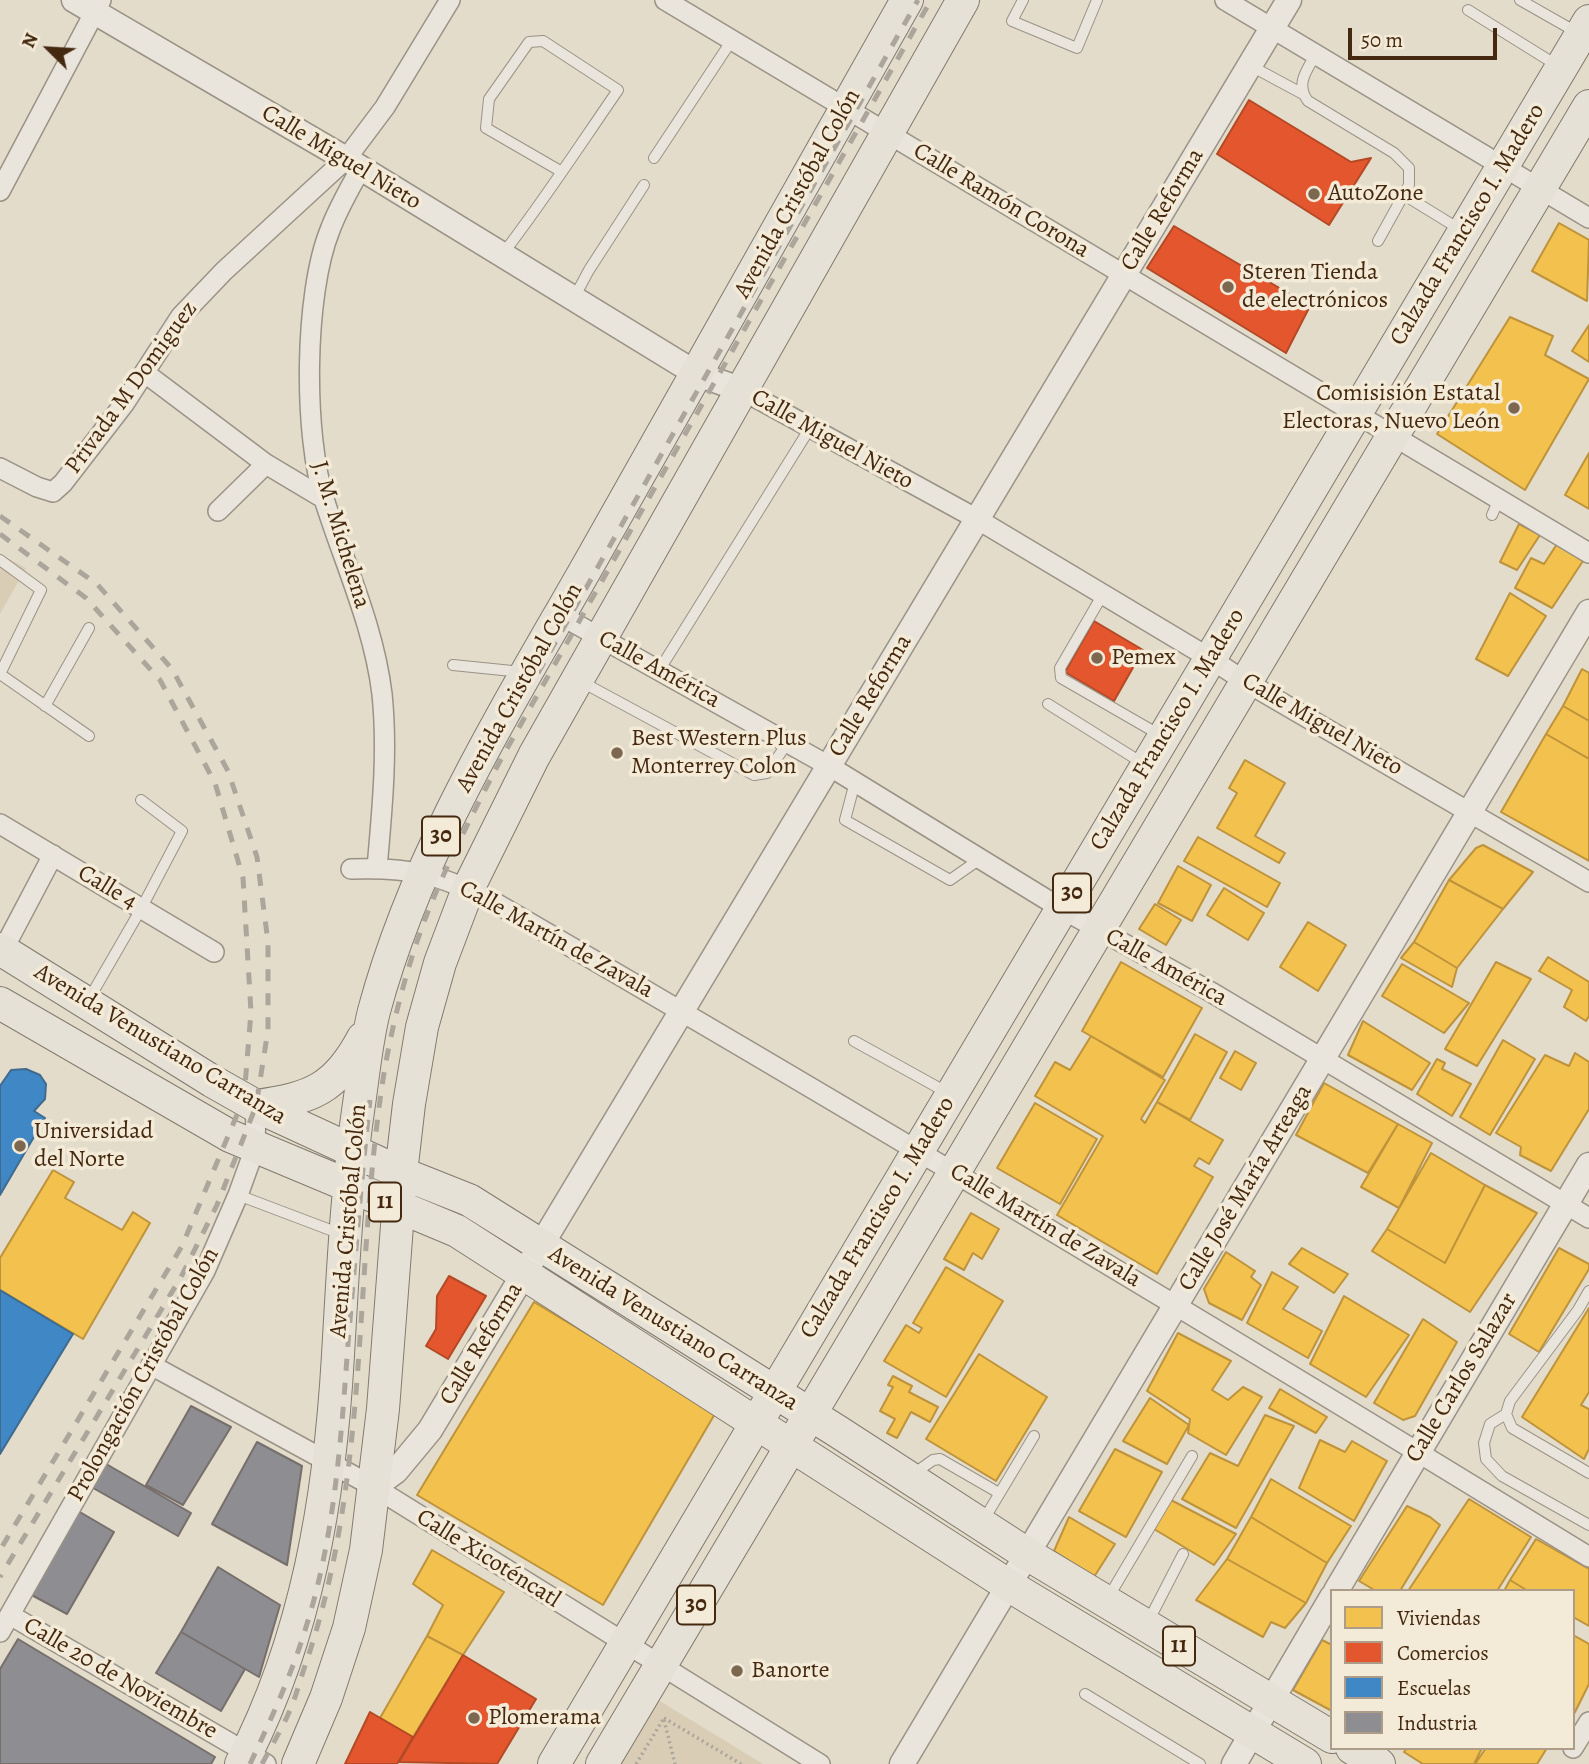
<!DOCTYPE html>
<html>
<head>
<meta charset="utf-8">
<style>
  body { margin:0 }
  #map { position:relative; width:1589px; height:1764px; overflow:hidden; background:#e3dccb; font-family:Alegreya,serif }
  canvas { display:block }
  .legend { position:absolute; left:1330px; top:1589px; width:245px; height:161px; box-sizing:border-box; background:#f3ead7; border:2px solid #ad9c87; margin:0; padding:9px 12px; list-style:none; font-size:21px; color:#44280f }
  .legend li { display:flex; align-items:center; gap:14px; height:35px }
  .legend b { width:35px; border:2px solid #ad9c87 }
  .north { position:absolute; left:14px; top:14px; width:70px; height:70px; -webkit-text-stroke:5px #f3ead7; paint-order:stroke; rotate:294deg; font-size:19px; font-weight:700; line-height:28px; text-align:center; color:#44280f }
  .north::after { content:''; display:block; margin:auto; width:24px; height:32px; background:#44280f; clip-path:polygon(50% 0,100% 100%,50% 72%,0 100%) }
  .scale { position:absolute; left:1348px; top:28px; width:149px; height:32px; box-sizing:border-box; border:4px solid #44280f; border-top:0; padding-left:9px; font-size:21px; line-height:24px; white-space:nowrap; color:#44280f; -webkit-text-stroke:5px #f3ead7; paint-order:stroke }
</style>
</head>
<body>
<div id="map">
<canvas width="1589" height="1764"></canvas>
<ul class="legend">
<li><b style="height:19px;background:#f2c14e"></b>Viviendas</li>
<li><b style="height:19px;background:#e4572e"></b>Comercios</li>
<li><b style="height:19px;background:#3f88c5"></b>Escuelas</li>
<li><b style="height:19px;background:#8d8d92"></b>Industria</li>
</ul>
<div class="north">N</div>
<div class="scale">50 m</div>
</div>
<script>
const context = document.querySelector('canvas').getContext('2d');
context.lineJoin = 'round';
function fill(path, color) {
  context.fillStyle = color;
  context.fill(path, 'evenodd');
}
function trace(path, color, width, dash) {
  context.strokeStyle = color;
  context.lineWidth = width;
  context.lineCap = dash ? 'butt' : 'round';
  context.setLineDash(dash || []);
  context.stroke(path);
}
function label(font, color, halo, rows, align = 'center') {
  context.font = font + ' Alegreya,serif';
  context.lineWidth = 7;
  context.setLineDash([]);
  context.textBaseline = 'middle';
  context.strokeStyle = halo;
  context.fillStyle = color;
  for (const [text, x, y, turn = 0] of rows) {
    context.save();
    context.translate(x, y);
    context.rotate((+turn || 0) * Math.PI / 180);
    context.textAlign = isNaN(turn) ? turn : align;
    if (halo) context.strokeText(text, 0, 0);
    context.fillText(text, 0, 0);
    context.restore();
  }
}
const green = new Path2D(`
  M0,554L26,568L0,614Z
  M655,1698L763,1764H615Z`);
const homes = new Path2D(`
  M1559,223L1589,240L1587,301L1532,271Z
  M1510,317L1553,336L1545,355L1589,379L1525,490L1437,434Z
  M1589,325V362L1572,351Z
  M1589,453V509L1565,495Z
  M1519,524L1540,535L1517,570L1500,562Z
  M1557,544L1583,561L1552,608L1515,588L1531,558L1544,564Z
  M1510,593L1546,616L1508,676L1476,659Z
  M1582,669L1589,673V721L1563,706Z
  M1563,706L1589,721V759L1546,734Z
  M1546,734L1589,759V861L1501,812Z
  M1245,760L1285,783L1255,836L1285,853L1279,863L1217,828L1237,793L1229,788Z
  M1198,837L1280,883L1267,907L1184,861Z
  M1483,845L1533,872L1503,909L1449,880L1476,848Z
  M1178,866L1211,885L1192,921L1158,903Z
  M1449,880L1503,909L1457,968L1414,942Z
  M1224,888L1264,913L1248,940L1207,915Z
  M1155,904L1181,920L1166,945L1139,929Z
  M1308,922L1346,945L1318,991L1280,967Z
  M1414,942L1457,968L1452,987L1401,958Z
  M1548,957L1589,982V1016L1586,1021L1564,1007L1572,990L1539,971Z
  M1121,962L1202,1008L1163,1077L1082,1031Z
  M1496,962L1531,979L1477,1066L1445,1049Z
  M1402,964L1469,1003L1444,1033L1382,996Z
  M1363,1021L1430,1063L1412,1090L1348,1055Z
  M1195,1034L1227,1052L1190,1120L1157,1102Z
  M1091,1036L1165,1080L1141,1119L1145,1123L1157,1102L1223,1140L1209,1164L1199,1158L1194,1166L1213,1177L1157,1274L1057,1215L1103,1136L1035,1096L1055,1062L1070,1070Z
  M1503,1040L1535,1059L1490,1135L1460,1117Z
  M1235,1051L1256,1063L1241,1090L1220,1078Z
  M1575,1053L1589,1062V1109L1551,1171L1520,1155L1521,1147L1496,1133L1545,1055L1569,1066Z
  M1437,1059L1445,1063L1442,1069L1471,1084L1452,1116L1417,1094Z
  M1324,1083L1398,1124L1368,1173L1296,1135Z
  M1035,1103L1097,1139L1060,1204L997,1168Z
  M1398,1124L1432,1143L1399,1208L1361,1187Z
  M1431,1153L1485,1185L1445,1263L1387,1229Z
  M53,1170L74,1182L65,1198L122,1230L133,1212L150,1223L83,1339L0,1290V1258Z
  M1485,1185L1537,1213L1470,1312L1372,1251L1387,1229L1445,1263Z
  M971,1213L999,1229L982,1259L973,1253L964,1270L944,1259Z
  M1302,1248L1348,1274L1334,1293L1289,1264Z
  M1559,1248L1589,1264V1269L1539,1352L1509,1334Z
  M1226,1252L1255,1271L1251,1277L1261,1285L1242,1320L1209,1303L1204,1289Z
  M946,1267L1003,1301L946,1397L884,1361L906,1325L919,1333L922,1328L913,1323Z
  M1272,1272L1298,1287L1283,1309L1322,1331L1308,1358L1247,1323Z
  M1344,1296L1409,1335L1366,1397L1310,1364Z
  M534,1302L716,1412L603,1605L417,1495Z
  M1589,1308V1392L1581,1405L1589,1409V1449L1584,1459L1522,1417Z
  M1423,1319L1457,1342L1415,1416L1403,1420L1374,1403Z
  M1178,1333L1231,1361L1212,1390L1228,1400L1243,1387L1262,1397L1226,1455L1188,1433L1190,1419L1147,1391Z
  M979,1354L1047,1397L996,1481L926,1439Z
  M893,1376L912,1386L909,1392L938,1407L930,1422L911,1412L897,1438L887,1433L895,1419L880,1411L893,1387L888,1385Z
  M1280,1389L1327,1417L1316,1433L1269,1408Z
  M1150,1398L1189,1425L1167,1464L1123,1441Z
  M1265,1415L1294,1426L1236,1528L1182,1499L1210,1453L1238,1466Z
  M1320,1440L1345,1452L1352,1441L1387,1461L1354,1521L1299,1488Z
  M1115,1449L1162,1472L1126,1537L1079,1511Z
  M1271,1479L1351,1526L1327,1563L1251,1517Z
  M1469,1499L1531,1537L1497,1591H1408Z
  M1171,1500L1236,1534L1214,1565L1154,1529Z
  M1407,1506L1430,1517L1440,1525L1400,1591H1376L1359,1581Z
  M1069,1517L1115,1544L1094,1577L1054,1551Z
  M1251,1517L1327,1563L1306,1603L1227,1559Z
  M1536,1539L1589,1569V1626L1573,1617V1591H1528L1510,1580Z
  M432,1550L504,1592L463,1655L427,1636L443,1605L413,1584Z
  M1227,1559L1306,1603L1285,1628L1271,1622L1263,1637L1196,1600Z
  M1510,1580L1528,1591H1504Z
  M1573,1635L1589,1644V1684L1574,1714Z
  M427,1636L463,1655L413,1737L380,1718Z
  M1322,1640L1332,1645V1711L1293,1690Z
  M1407,1748H1482L1474,1764H1423L1404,1752Z
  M1486,1748H1547L1537,1764H1475Z`);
const shops = new Path2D(`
  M1249,100L1351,162L1371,158L1329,225L1217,154Z
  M1174,226L1310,306L1286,353L1147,268Z
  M1094,621L1143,650L1114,701L1065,672Z
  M449,1276L486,1296L448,1359L426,1346L436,1329L437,1296Z
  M463,1655L536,1699L497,1764L399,1762Z
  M370,1712L413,1737L397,1764H345Z`);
const schools = new Path2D(`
  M26,1069L40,1075L46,1084L45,1099L34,1111L45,1118L0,1195V1086L11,1070Z
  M0,1290L73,1334L0,1454Z`);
const industry = new Path2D(`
  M191,1406L231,1427L183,1505L146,1485Z
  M257,1442L302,1466L287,1565L212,1524Z
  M101,1461L191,1513L178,1536L86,1484Z
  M73,1508L114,1532L67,1614L26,1592Z
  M218,1567L280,1605L259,1677L181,1632Z
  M181,1632L245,1669L221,1711L156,1673Z
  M18,1639L215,1757L211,1764H0V1669Z`);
const path = new Path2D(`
  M664,1718L741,1764
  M664,1720L675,1764
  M636,1764L664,1718`);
const service = new Path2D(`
  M1023,0L1012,21L1077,48L1097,0
  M1520,0L1578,33
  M1468,10L1558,66
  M1316,54C1307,70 1295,84 1308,101L1394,153L1409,168V185L1378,241
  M1251,66L1303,94
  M654,158L732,40
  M1404,195L1461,230
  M502,255C543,202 580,145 618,90L543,41L529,42L489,99L486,128L562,172
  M574,298L589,270L644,185
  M1492,515L1499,499
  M0,560L41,590L0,674L89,736
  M1103,594L1060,668L1061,678L1160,735
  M453,665L522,672
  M660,669L810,428
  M580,681L754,775L767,773L788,742
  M1048,704L1144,764
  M45,706L89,628
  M855,782L845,820L950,880L980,859
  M89,999L141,909L182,831L141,800
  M854,1041L948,1093
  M238,1195L341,1234
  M1589,1291L1578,1310L1510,1401L1506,1414L1512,1428L1589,1473
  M1506,1414L1490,1424L1484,1443L1486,1459L1502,1476L1589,1525
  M912,1475L933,1460L940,1459L999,1493
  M983,1521L1034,1436
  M1108,1598L1192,1456
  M1148,1622L1183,1554
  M1085,1694L1200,1764`);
const minor = new Path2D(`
  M665,0L1589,553
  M1225,0L1589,218
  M361,168C350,188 338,208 330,230C304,294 303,435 325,502C345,565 374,627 382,694C388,751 382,811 377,868
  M0,191L101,0
  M145,373L266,464L323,498
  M740,389L977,519L1211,659L1246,682L1589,882
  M0,468L37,487L53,492L63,483L124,404L181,316L224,271L346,159L385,107L450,0
  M218,511L266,464
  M560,615L829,766L1062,909L1211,992L1589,1218
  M0,824L214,952
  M351,869C411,867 439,874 492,901C861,1115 1226,1334 1589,1557
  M3,950L53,855
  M151,1365L374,1487L820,1764
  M10,1615L266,1764
  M0,1632L205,1271L238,1195L255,1148L256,1106
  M1573,1748L1589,1722`);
const tertiary = new Path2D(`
  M74,0L346,159L697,374L740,389
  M374,1487L396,1471L430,1430L1289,0
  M1336,1591L1589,1165
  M902,1764L1589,612
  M1234,1764L1332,1597`);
const primary = new Path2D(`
  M0,949L212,1081L256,1106L401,1173L469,1200L837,1431L1027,1554L1332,1737
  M0,1003L230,1136L457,1231L1008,1585L1305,1764
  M256,1106C312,1098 336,1089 363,1038
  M1352,1748L1379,1764
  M241,1764C307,1637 330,1497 338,1355C343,1269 347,1182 360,1097C364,1068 367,1039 374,1011C418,847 512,700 595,553C699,369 803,184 907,0
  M298,1764L326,1698L349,1628L366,1550L383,1409L401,1173L409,1104L422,1027L440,963L468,889L534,756L963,0
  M554,1764L1589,21
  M602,1764L1589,106`);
const rail = new Path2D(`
  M0,516L97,584L172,669L228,771L257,857L268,942V1030L256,1106L217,1205L181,1277L0,1577
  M0,534L86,598L160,680L215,783L243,878L251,1012L244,1098L182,1246L0,1550
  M538,673L918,0
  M250,1764C271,1719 292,1674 306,1627C335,1536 341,1438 348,1344C355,1262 361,1181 370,1100
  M262,1764C272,1745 283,1727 291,1708C297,1693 301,1677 306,1663C369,1478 354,1283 381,1093C389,1035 406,968 427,914C448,861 474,811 500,761L931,0`);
const markers = [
  [1314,194,7,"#7c6751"],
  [1228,287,7,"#7c6751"],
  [1514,408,7,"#7c6751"],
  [1097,658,7,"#7c6751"],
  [617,753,7,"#7c6751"],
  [20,1146,7,"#7c6751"],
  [737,1671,7,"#7c6751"],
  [474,1718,7,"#7c6751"]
];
const shields = [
  [441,836,38],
  [1072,893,38],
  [385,1202,32],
  [696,1605,38],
  [1179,1646,32]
];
const shieldNames = [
  ["30",441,836],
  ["30",1072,893],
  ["11",385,1202],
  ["30",696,1605],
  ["11",1179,1646]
];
const streetNames = [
  ["Calle Miguel Nieto",341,158,31],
  ["Avenida Cristóbal Colón",798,194,-61],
  ["Calle Ramón Corona",1001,201,31],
  ["Calle Reforma",1163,210,-59],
  ["Calzada Francisco I. Madero",1468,225,-59],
  ["Privada M Domiguez",132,388,-54],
  ["Calle Miguel Nieto",832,440,29],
  ["J. M. Michelena",340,535,73],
  ["Calle América",659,670,29],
  ["Avenida Cristóbal Colón",520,688,-61],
  ["Calle Reforma",871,696,-59],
  ["Calle Miguel Nieto",1322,725,30],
  ["Calzada Francisco I. Madero",1168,730,-59],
  ["Calle 4",107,888,31],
  ["Calle Martín de Zavala",556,940,29],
  ["Calle América",1166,968,29],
  ["Avenida Venustiano Carranza",160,1045,31],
  ["Calle José María Arteaga",1246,1188,-59],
  ["Calzada Francisco I. Madero",878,1218,-59],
  ["Avenida Cristóbal Colón",349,1221,-85],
  ["Calle Martín de Zavala",1045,1226,31],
  ["Avenida Venustiano Carranza",673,1329,32],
  ["Calle Reforma",482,1344,-59],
  ["Prolongación Cristóbal Colón",144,1375,-61],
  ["Calle Carlos Salazar",1462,1378,-59],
  ["Calle Xicoténcatl",488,1559,32],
  ["Calle 20 de Noviembre",120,1679,30]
];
const poiNames = [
  ["AutoZone",1328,194],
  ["Steren Tienda",1242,273],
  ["de electrónicos",1242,301],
  ["Comisisión Estatal",1500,394,"right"],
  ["Electoras, Nuevo León",1500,422,"right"],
  ["Pemex",1111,658],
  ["Best Western Plus",631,739],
  ["Monterrey Colon",631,767],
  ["Universidad",34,1132],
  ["del Norte",34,1160],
  ["Banorte",751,1671],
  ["Plomerama",488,1718]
];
fill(green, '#d9cdb5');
fill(homes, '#f2c14e');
trace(homes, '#be933b', 2);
fill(shops, '#e4572e');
trace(shops, '#b44925', 2);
fill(schools, '#3f88c5');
trace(schools, '#406b8e', 2);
fill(industry, '#8d8d92');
trace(industry, '#776f6b', 2);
trace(service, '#9a9285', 12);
trace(minor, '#9a9285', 22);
trace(tertiary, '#9a9285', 27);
trace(primary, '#827a6d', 34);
trace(path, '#aba59b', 3.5, [2, 3.5]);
trace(service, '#e9e5dd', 10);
trace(minor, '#e9e5dd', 19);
trace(tertiary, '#e9e5dd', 24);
trace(primary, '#e6e1d7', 32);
trace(rail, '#aba59b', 5, [12, 12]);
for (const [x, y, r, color] of markers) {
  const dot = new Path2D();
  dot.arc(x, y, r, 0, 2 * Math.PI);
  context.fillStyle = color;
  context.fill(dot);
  trace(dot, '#f3ead7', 2.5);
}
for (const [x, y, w] of shields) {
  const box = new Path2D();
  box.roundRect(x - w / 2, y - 19.5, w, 39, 5);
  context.fillStyle = '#f3ead7';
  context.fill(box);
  trace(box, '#44280f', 2);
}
label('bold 23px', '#44280f', null, shieldNames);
label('24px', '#44280f', '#f3ead7', streetNames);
label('24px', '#44280f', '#f3ead7', poiNames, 'left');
</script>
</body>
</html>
